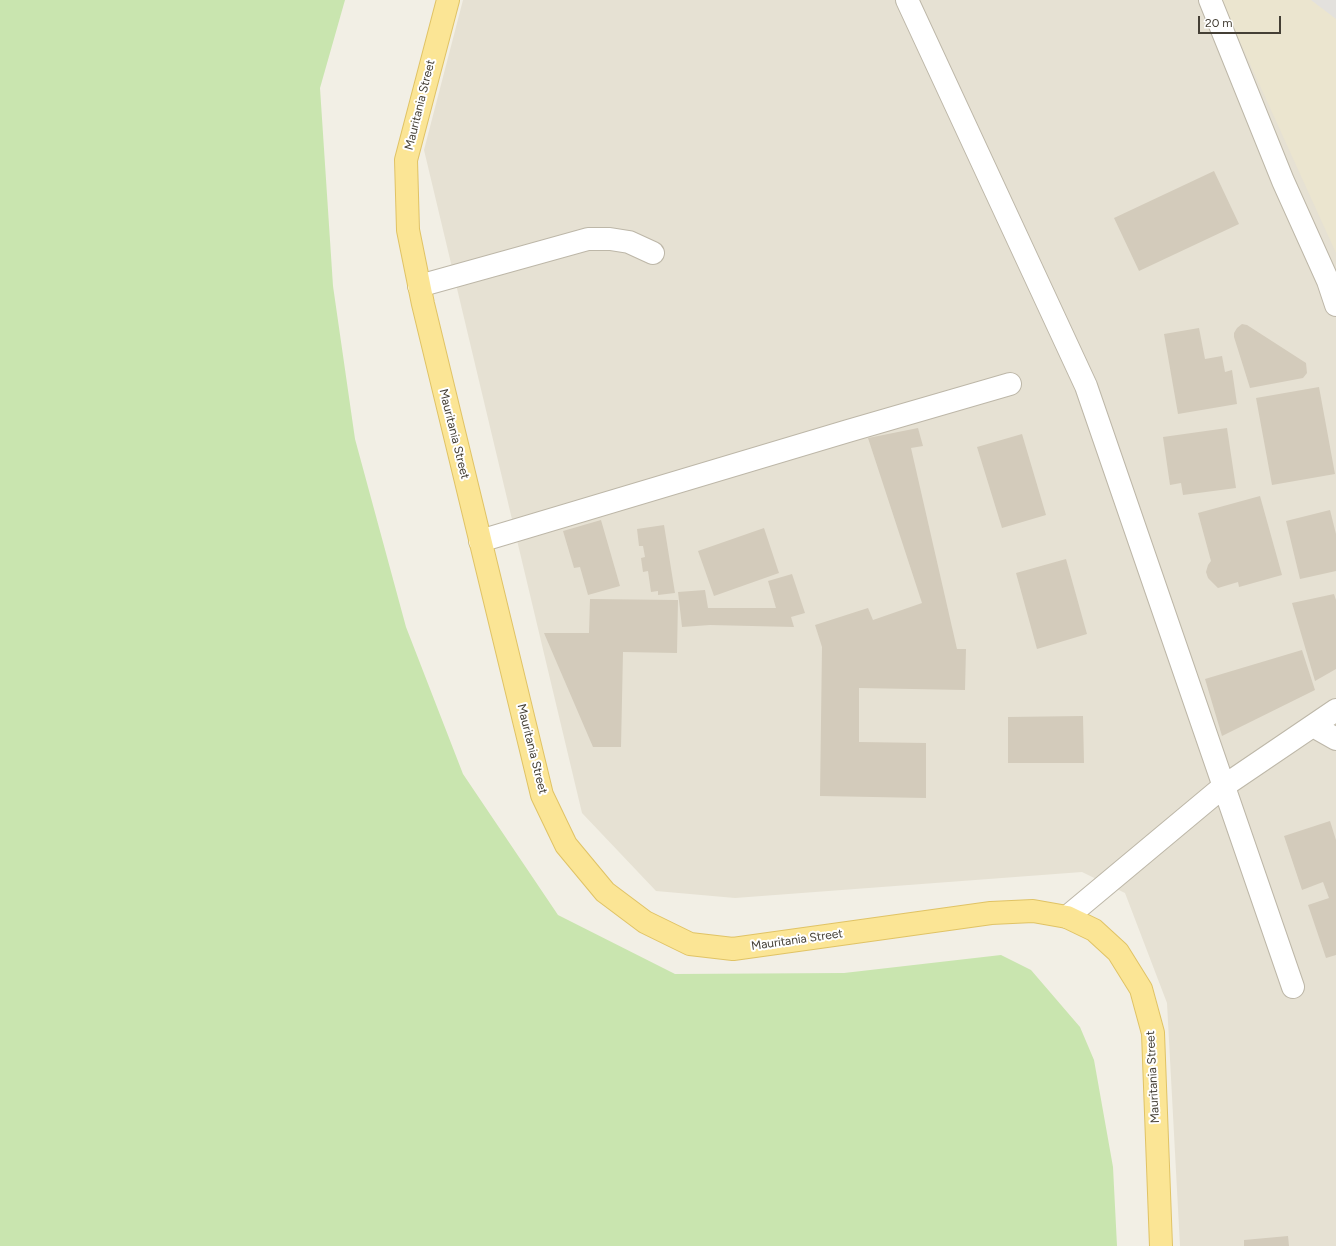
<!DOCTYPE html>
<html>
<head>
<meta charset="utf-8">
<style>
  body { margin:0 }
  #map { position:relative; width:1336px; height:1246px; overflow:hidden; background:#f2efe5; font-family:Figtree,sans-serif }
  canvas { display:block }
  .scale { position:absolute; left:1198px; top:16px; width:83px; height:18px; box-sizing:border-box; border:2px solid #443f35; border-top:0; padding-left:5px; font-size:12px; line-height:14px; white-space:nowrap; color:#443f35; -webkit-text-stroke:3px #fff; paint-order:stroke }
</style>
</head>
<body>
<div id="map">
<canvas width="1336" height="1246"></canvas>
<div class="scale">20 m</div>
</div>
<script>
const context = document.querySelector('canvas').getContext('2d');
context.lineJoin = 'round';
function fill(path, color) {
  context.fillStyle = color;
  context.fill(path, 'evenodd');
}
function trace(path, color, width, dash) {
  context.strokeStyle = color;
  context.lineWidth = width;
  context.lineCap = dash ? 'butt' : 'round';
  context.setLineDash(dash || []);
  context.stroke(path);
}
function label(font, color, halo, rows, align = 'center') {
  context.font = font + ' Figtree,sans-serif';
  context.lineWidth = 4;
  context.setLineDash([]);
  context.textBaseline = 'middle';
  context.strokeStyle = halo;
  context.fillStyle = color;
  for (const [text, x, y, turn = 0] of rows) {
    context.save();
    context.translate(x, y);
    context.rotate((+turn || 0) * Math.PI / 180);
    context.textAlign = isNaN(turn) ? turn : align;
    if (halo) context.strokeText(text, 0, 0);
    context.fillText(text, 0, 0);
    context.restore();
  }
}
const residential = new Path2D(`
  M463,0H1336V1246H1180L1167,1003L1125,893L1082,872L735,898L656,891L582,813L424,150Z`);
const education = new Path2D(`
  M1221,0H1336V253Z`);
const green = new Path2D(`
  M0,0H345L320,88L333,286L355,439L406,627L463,774L558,915L675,974L844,973L1001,955L1031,970L1080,1027L1094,1060L1113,1167L1117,1246H0Z`);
const parking = new Path2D(`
  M1311,0H1336V19Z`);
const building = new Path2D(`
  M1214,171L1239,224L1139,271L1114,218Z
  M1242,324L1247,325L1306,363L1307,373L1303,378L1250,388L1234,337V333L1237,328Z
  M1199,328L1205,359L1222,356L1225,372L1232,370L1237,404L1178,414L1164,334Z
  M1319,387L1335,474L1272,485L1256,398Z
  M918,428L923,446L911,448L957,649H966L965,690L859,688V742L926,743V798L820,796L822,647L815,625L868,608L873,620L922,603L868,438Z
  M1227,428L1236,488L1183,495L1181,483L1170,485L1163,437Z
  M1022,434L1046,515L1002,528L977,447Z
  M1260,496L1282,575L1239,587L1238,582L1218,588L1208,578L1206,572L1208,565L1211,561L1198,513Z
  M1330,510L1336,534V571L1300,579L1286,521Z
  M601,520L620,586L588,595L580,567L574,568L563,531Z
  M664,525L675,593L658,595V591L651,592L648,571L643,572L641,558L645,557L643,546H639L637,529Z
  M764,528L779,573L714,596L698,551Z
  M1066,559L1087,634L1037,649L1016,573Z
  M792,574L805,613L791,617L794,627L710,625L682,627L678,592L705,590L708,608H776L768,581Z
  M1334,594L1336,600V669L1315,681L1292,603Z
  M590,599L678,600L677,653L623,652L621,747H593L544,633H589Z
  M1302,650L1315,690L1222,736L1205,679Z
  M1083,716L1084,763H1008V717Z
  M1330,821L1336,840V955L1326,958L1308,905L1329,898L1323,882L1302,890L1284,836Z
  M1288,1236L1289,1246H1244V1240Z`);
const street = new Path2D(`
  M907,0L1086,386L1293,987
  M1210,0L1283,181L1328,281L1336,305
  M419,286L588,239H610L629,242L653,253
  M480,541L848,431L1010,384
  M1313,726L1336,739
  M1067,917L1224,786L1336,710`);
const primary = new Path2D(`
  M448,0L406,160L408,230L423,304L542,795L566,845L605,892L645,922L690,944L733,949L991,913L1033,911L1067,917L1094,930L1118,952L1141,989L1153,1033L1161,1246`);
const streetNames = [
  ["Mauritania Street",420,105,-76],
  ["Mauritania Street",454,434,76],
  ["Mauritania Street",532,749,76],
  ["Mauritania Street",797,940,-8],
  ["Mauritania Street",1153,1077,-93]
];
fill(residential, '#e6e1d3');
fill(education, '#ebe5cf');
fill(green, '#c9e5af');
fill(parking, '#e3e1dd');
fill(building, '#d3cbbb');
trace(street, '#bdb7a8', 24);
trace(primary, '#e0c365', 24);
trace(street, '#fff', 22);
trace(primary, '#fbe595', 22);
label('12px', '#443f35', '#fff', streetNames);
</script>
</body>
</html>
